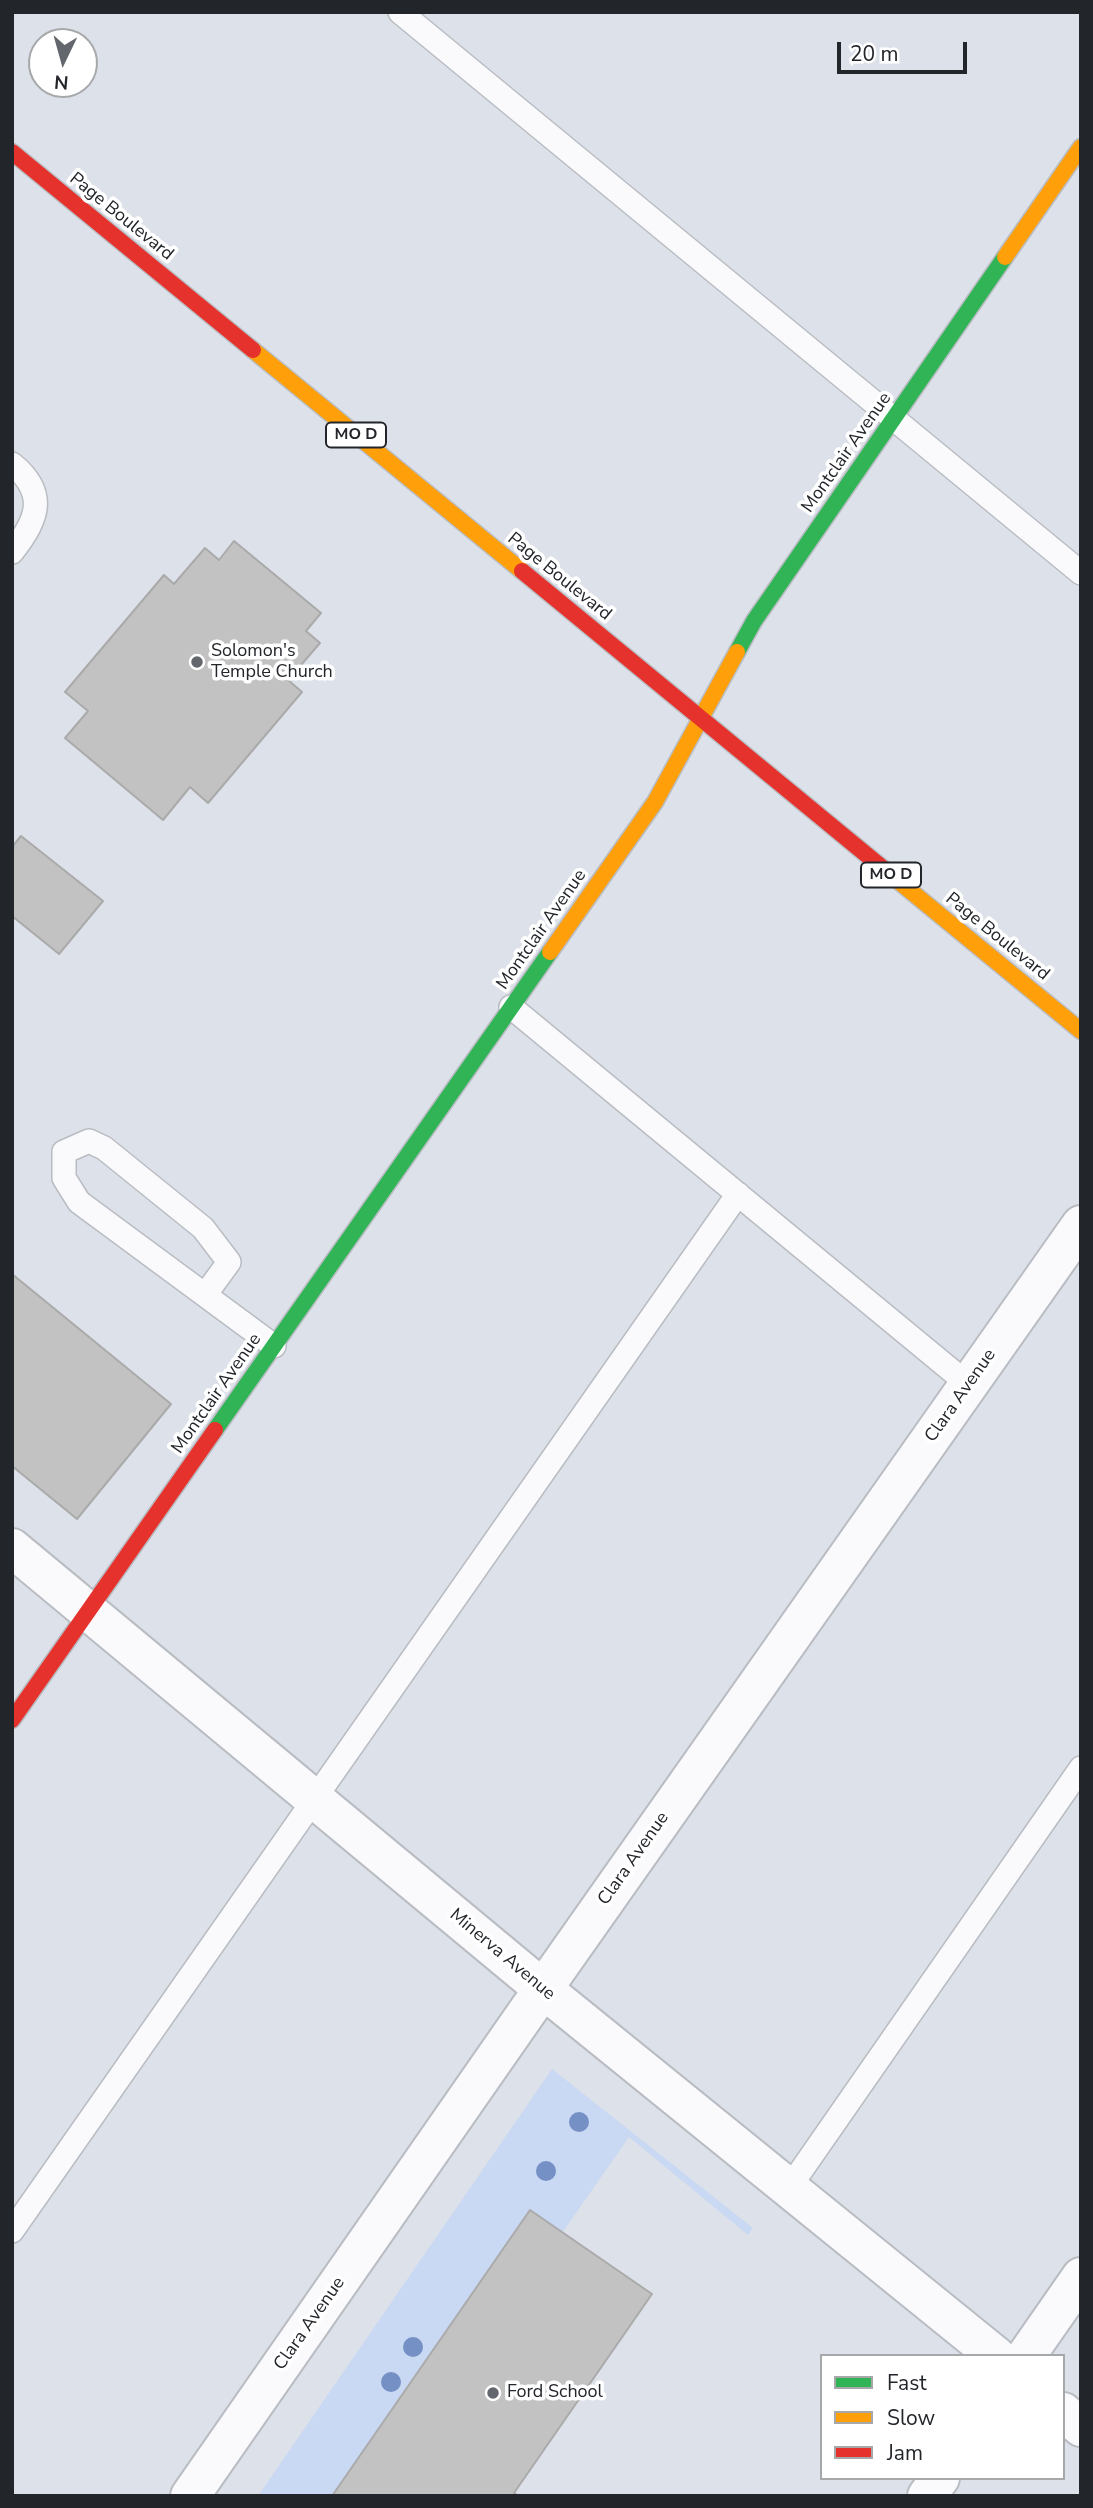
<!DOCTYPE html>
<html>
<head>
<meta charset="utf-8">
<style>
  body { margin:0 }
  #map { position:relative; width:1093px; height:2508px; overflow:hidden; background:#dde1e9; font-family:"Nunito Sans",sans-serif }
  canvas { display:block }
  .frame { position:absolute; inset:0; border:14px solid #22252a; pointer-events:none }
  .legend { position:absolute; left:820px; top:2354px; width:245px; height:126px; box-sizing:border-box; background:#fff; border:2px solid #a7a8aa; margin:0; padding:9px 12px; list-style:none; font-size:21px; color:#22252a }
  .legend li { display:flex; align-items:center; gap:14px; height:35px }
  .legend b { width:35px; border:2px solid #a7a8aa }
  .north { position:absolute; left:28px; top:28px; width:70px; height:70px; box-sizing:border-box; background:#fff; border:2px solid #a7a8aa; border-radius:50%; rotate:185deg; font-size:19px; font-weight:700; line-height:28px; text-align:center; color:#22252a }
  .north::after { content:''; display:block; margin:auto; width:24px; height:32px; background:#63676d; clip-path:polygon(50% 0,100% 100%,50% 72%,0 100%) }
  .scale { position:absolute; left:837px; top:42px; width:130px; height:32px; box-sizing:border-box; border:4px solid #22252a; border-top:0; padding-left:9px; font-size:21px; line-height:24px; white-space:nowrap; color:#22252a; -webkit-text-stroke:5px #fff; paint-order:stroke }
</style>
</head>
<body>
<div id="map">
<canvas width="1093" height="2508"></canvas>
<div class="frame"></div>
<ul class="legend">
<li><b style="height:9px;background:#30b455"></b>Fast</li>
<li><b style="height:9px;background:#ff9f0a"></b>Slow</li>
<li><b style="height:9px;background:#e5322d"></b>Jam</li>
</ul>
<div class="north">N</div>
<div class="scale">20 m</div>
</div>
<script>
const context = document.querySelector('canvas').getContext('2d');
context.lineJoin = 'round';
function fill(path, color) {
  context.fillStyle = color;
  context.fill(path, 'evenodd');
}
function trace(path, color, width, dash) {
  context.strokeStyle = color;
  context.lineWidth = width;
  context.lineCap = dash ? 'butt' : 'round';
  context.setLineDash(dash || []);
  context.stroke(path);
}
function label(font, color, halo, rows, align = 'center') {
  context.font = font + ' "Nunito Sans",sans-serif';
  context.lineWidth = 7;
  context.setLineDash([]);
  context.textBaseline = 'middle';
  context.strokeStyle = halo;
  context.fillStyle = color;
  for (const [text, x, y, turn = 0] of rows) {
    context.save();
    context.translate(x, y);
    context.rotate((+turn || 0) * Math.PI / 180);
    context.textAlign = isNaN(turn) ? turn : align;
    if (halo) context.strokeText(text, 0, 0);
    context.fillText(text, 0, 0);
    context.restore();
  }
}
const green = new Path2D(`
  M552,2069L753,2228L748,2235L629,2137L562,2233L529,2211L332,2496H258Z`);
const building = new Path2D(`
  M234,541L321,613L306,631L320,643L288,680L302,692L208,803L190,787L163,820L65,738L88,711L65,692L164,575L174,584L205,548L219,560Z
  M21,836L103,901L59,954L12,916V847Z
  M12,1274L171,1404L77,1519L12,1466Z
  M530,2210L652,2294L514,2493L519,2496H332Z`);
const lane = new Path2D(`
  M400,12L1081,573
  M12,464C48,493 38,520 12,552
  M511,1007L969,1385
  M205,1295L229,1262L203,1228L104,1148L89,1141L64,1152V1178L79,1202L274,1346
  M789,2188L1081,1768
  M12,2231L738,1194`);
const street = new Path2D(`
  M12,1548L543,1989L996,2356
  M1026,2356L1081,2277
  M1063,2412L1081,2427
  M190,2496L543,1989L1081,1225
  M927,2496L940,2478`);
const fast = new Path2D(`
  M737,652L754,621L1005,257
  M215,1430L550,952`);
const slow = new Path2D(`
  M1005,257L1081,147
  M253,350L522,571
  M885,870L1081,1031
  M550,952L655,802L737,652`);
const jam = new Path2D(`
  M12,152L253,350
  M522,571L885,870
  M12,1720L215,1430`);
const trees = [
  [579,2122],
  [546,2171],
  [413,2347],
  [391,2382]
];
const markers = [
  [197,662,7,"#63676d"],
  [493,2393,7,"#63676d"]
];
const shields = [
  [356,435,60],
  [891,875,60]
];
const shieldNames = [
  ["MO D",356,435],
  ["MO D",891,875]
];
const streetNames = [
  ["Page Boulevard",121,217,39],
  ["Montclair Avenue",847,453,-55],
  ["Page Boulevard",559,577,39],
  ["Montclair Avenue",542,930,-55],
  ["Page Boulevard",997,937,39],
  ["Montclair Avenue",217,1394,-55],
  ["Clara Avenue",961,1396,-55],
  ["Clara Avenue",634,1859,-55],
  ["Minerva Avenue",502,1955,40],
  ["Clara Avenue",310,2324,-55]
];
const poiNames = [
  ["Solomon's",211,652],
  ["Temple Church",211,673],
  ["Ford School",507,2393]
];
fill(green, '#c9d8f3');
fill(building, '#c3c2c3');
trace(building, '#aaaaab', 2);
trace(lane, '#b9bdc3', 26);
trace(street, '#b9bdc3', 42);
trace(fast, '#b9bdc3', 19);
trace(slow, '#b9bdc3', 19);
trace(jam, '#b9bdc3', 19);
trace(lane, '#fafafc', 23);
trace(street, '#fafafc', 38);
trace(fast, '#30b455', 16);
trace(slow, '#ff9f0a', 16);
trace(jam, '#e5322d', 16);
context.fillStyle = '#7590c4';
for (const [x, y] of trees) {
  context.beginPath();
  context.arc(x, y, 10, 0, 2 * Math.PI);
  context.fill();
}
for (const [x, y, r, color] of markers) {
  const dot = new Path2D();
  dot.arc(x, y, r, 0, 2 * Math.PI);
  context.fillStyle = color;
  context.fill(dot);
  trace(dot, '#fff', 2.5);
}
for (const [x, y, w] of shields) {
  const box = new Path2D();
  box.roundRect(x - w / 2, y - 12.5, w, 25, 5);
  context.fillStyle = '#fff';
  context.fill(box);
  trace(box, '#22252a', 2);
}
label('bold 16px', '#22252a', null, shieldNames);
label('18px', '#22252a', '#fff', streetNames);
label('18px', '#22252a', '#fff', poiNames, 'left');
</script>
</body>
</html>
